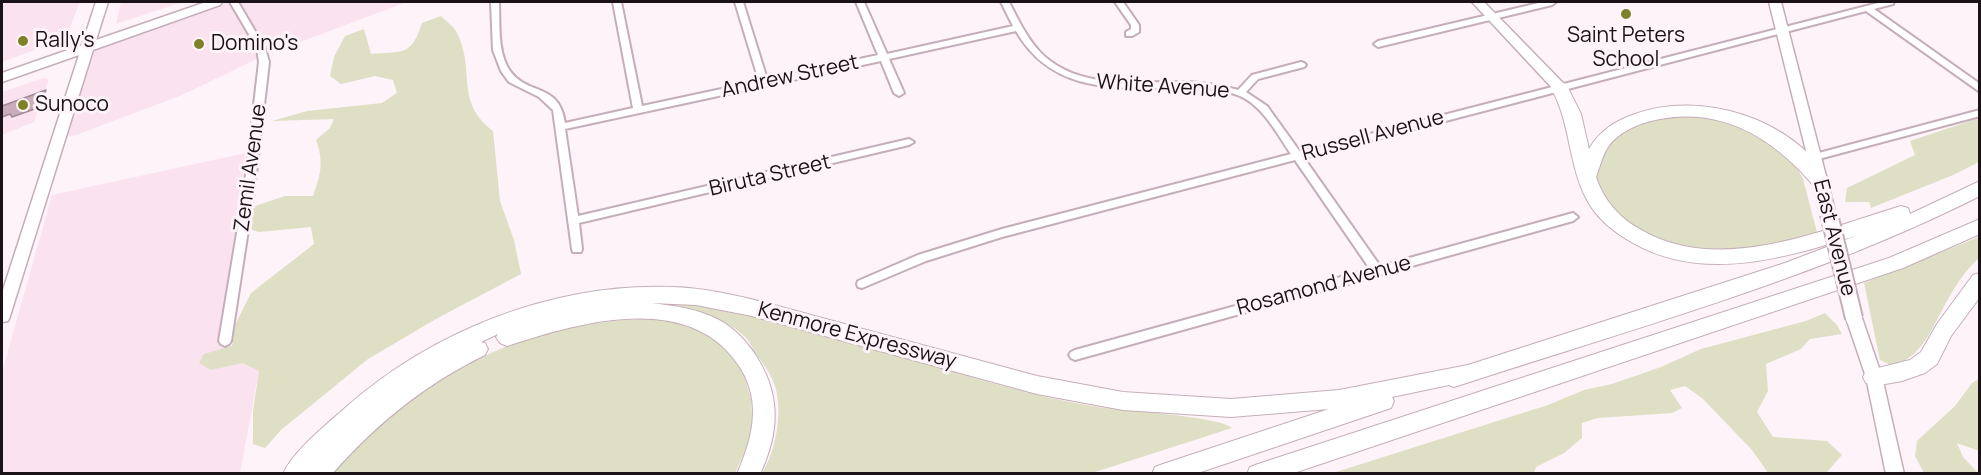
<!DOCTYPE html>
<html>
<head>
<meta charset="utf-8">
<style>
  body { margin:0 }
  #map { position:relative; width:1981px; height:475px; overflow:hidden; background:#fdf3f8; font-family:Manrope,sans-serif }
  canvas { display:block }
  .frame { position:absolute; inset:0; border:3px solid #1a1216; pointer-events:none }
</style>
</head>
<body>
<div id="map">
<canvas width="1981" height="475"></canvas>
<div class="frame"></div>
</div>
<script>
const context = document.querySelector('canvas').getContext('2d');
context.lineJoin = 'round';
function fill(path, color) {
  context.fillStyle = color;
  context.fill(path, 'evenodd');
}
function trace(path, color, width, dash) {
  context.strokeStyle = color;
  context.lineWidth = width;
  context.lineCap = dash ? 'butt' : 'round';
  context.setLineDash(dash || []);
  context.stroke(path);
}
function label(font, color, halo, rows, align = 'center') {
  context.font = font + ' Manrope,sans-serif';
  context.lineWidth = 6;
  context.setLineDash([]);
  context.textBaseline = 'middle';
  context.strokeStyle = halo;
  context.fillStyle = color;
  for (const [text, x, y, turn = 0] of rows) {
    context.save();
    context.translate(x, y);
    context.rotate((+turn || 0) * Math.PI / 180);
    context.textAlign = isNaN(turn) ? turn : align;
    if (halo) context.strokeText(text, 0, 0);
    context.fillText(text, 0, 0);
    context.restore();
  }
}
const built = new Path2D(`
  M2,2H80L65,39L2,62Z
  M121,2H183L116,24Z
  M216,2H407L263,56L182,95L79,134L58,139L87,48Z
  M43,78L49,79L34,122L2,135V92Z
  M246,153L221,338L232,347L242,363L259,371L240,473L2,474V372L52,195Z`);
const green = new Path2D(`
  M441,16C446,21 454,27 457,33C476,71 454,101 493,131L500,201L514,240L521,274L436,319L368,359L281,430L265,448L253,444V411L259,371L242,363L211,370L199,363L204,354L232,346L235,325L251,293L314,244L311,227L259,232L249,229L255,206L285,196H313C321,175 324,161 316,140L330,128L334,119L272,121L307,111L382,103L397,93L393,80L375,76L341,84L330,76L334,57L345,36L364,29L371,54C403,51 411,57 422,23Z
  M1684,114L1747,125L1789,154L1803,179L1818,236L1773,247L1701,252L1646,238L1614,217L1596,187L1599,158L1611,141L1629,127L1645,120Z
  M1979,118V162L1953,175L1871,208L1869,202H1845L1847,188L1915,155L1910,141Z
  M1979,237V258C1966,270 1957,283 1948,299C1933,325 1924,356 1893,366L1880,360L1864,283Z
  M666,302L701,304L737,312C796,328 854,343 913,360C974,378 1035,397 1098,407C1123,411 1218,416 1232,428L1092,473H762C776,451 782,415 776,389C772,375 764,364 755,353C752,348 750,341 745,337C726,317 691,311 666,302Z
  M1825,313L1837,325L1842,334L1810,339L1801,349L1766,364L1768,391L1757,412L1773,437L1827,441L1842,455L1826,473H1768L1752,450L1702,398L1685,386L1670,390L1682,408L1672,413L1598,418L1582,423V438L1564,453L1536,467L1534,473H1333L1548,405L1584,390L1612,384L1661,367L1701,349L1806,321Z
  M653,318L683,324L710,336L730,354L743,372L751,399L753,434L735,473L333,474C388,410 466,354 549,332C583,323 618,320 653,318Z
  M1979,379V451L1957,443L1963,457L1978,473H1924L1915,456L1917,441L1955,406L1972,383Z`);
const building = new Path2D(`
  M46,90L40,107L12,117L10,114L2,117V106Z`);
const street = new Path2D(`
  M230,2H238L265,48L269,62L254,191L231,341L229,344L225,346L221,344L219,341L244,191L259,62L257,48Z
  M491,2H499C500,24 497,52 510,71C528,96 559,82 565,123L633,108L613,2H621L642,106L759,81L735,2H743L767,79L878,55L856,2H864L887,54L1013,26L1001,2H1009C1018,19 1026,37 1040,52C1078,91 1139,81 1188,82C1205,83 1221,85 1238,90L1252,75L1301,62L1304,63L1306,65L1304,67L1258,79L1246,92L1267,106L1300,152L1882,2H1894L1893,4L1874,9L1980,84V92L1866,11L1304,158L1380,266L1573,213L1578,217L1573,221L1075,360L1071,358L1069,355L1071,352L1075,350L1370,269L1295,160L1002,237L926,261L862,288L858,287L857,284L858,281L918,255L1002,229L1291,154C1277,134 1264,107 1240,96C1220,88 1196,88 1176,88C1113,88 1052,93 1016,31L889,59L904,93L899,96L894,93L881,61L565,129L578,216L909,139L914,142L909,145L579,223L582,249L581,252H573L572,249L553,110L539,97L509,82L501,71L493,50Z
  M1115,2H1123L1139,25V32L1132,36H1126V32L1131,29V25Z
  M1543,2H1556L1552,5L1378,47L1374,44L1378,41Z
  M1980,110V116L1815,160L1810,157L1815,154Z`);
const secondary = new Path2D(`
  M96,2H108L96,40L206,2H222L220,5L93,50L10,316L8,321L2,322V293L79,55L2,82V73L82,45Z
  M1472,2H1484L1565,85L1567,88L1565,91H1555Z
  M1769,2H1781L1834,207L1827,212L1820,207Z
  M1854,312L1860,313L1862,318L1882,377L1904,474H1886L1866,377L1846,318L1848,313Z`);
const highway = new Path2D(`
  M1560,82L1566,84L1581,114L1589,149C1600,130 1615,121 1635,114C1700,90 1793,118 1829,180L1827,185L1820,187L1813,185C1774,139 1723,107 1660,119C1642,122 1619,131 1608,147C1602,156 1600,167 1596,177C1604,201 1620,219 1643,231C1722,275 1821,230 1901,206L1908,208L1910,214L1980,181V196C1813,280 1631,329 1454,387L1449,385L1392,397L1394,401L1391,408L1195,474H1152L1155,467L1163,464L1329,409L1231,417L1123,410L1037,394L752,316L696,305L652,303C675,306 699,309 719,320C736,329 748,343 758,359C781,397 779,434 760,474H737C752,439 762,404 741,369C692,289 580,322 507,346L500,343L496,337L498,334L481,342L485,343L488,349L485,355C425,384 376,424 332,474H283C293,451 326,425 345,408C433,330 555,282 674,287C704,288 734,295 763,302L1037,376L1123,392L1231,399L1339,390L1468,365L1785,263L1858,235C1786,258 1703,283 1633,243C1615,233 1597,219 1587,200C1568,165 1571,123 1551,88L1554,84Z
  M1980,219V234L1903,268L1291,474H1247L1250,467L1258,464L1889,258Z
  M1980,273V297L1951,336L1937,364L1925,373L1902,381L1874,386L1866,383L1863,377L1866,371L1910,360L1921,352L1937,324L1973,275Z`);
const secondaryBridgeFar1 = new Path2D(`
  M1827,207L1829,216`);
const secondaryBridge = new Path2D(`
  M1829,214L1854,318`);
const markers = [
  [1626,14,6,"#808029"],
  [23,41,6,"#808029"],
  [199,44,6,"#808029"],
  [23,105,6,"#808029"]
];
const poiNames = [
  ["Saint Peters",1626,36,"center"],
  ["School",1626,60,"center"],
  ["Rally's",35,41],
  ["Domino's",211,44],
  ["Sunoco",35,105]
];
const streetNames = [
  ["Andrew Street",790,77,-12],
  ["White Avenue",1163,87,4],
  ["Russell Avenue",1373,136,-15],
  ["Zemil Avenue",251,168,-82],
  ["Biruta Street",770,176,-13],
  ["East Avenue",1834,238,76],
  ["Rosamond Avenue",1324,286,-15],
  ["Kenmore Expressway",857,336,15]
];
fill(built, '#fbe2ef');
fill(green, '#dedfc4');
fill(building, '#caacbb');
trace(building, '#a08a95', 1.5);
trace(street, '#c5aeba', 4);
trace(secondary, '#c5aeba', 3);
trace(highway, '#c5aeba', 2);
fill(street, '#fff');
fill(secondary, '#fff');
fill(highway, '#fff');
trace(secondaryBridgeFar1, '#c5aeba', 16, []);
trace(secondaryBridge, '#c5aeba', 20, []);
trace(secondaryBridgeFar1, '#fff', 14);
trace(secondaryBridge, '#fff', 16);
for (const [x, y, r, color] of markers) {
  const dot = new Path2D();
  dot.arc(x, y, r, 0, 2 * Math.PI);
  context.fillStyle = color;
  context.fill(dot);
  trace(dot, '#fdf3f8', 2);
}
label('21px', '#1a1216', '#fdf3f8', poiNames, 'left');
label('21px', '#1a1216', '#fdf3f8', streetNames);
</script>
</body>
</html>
